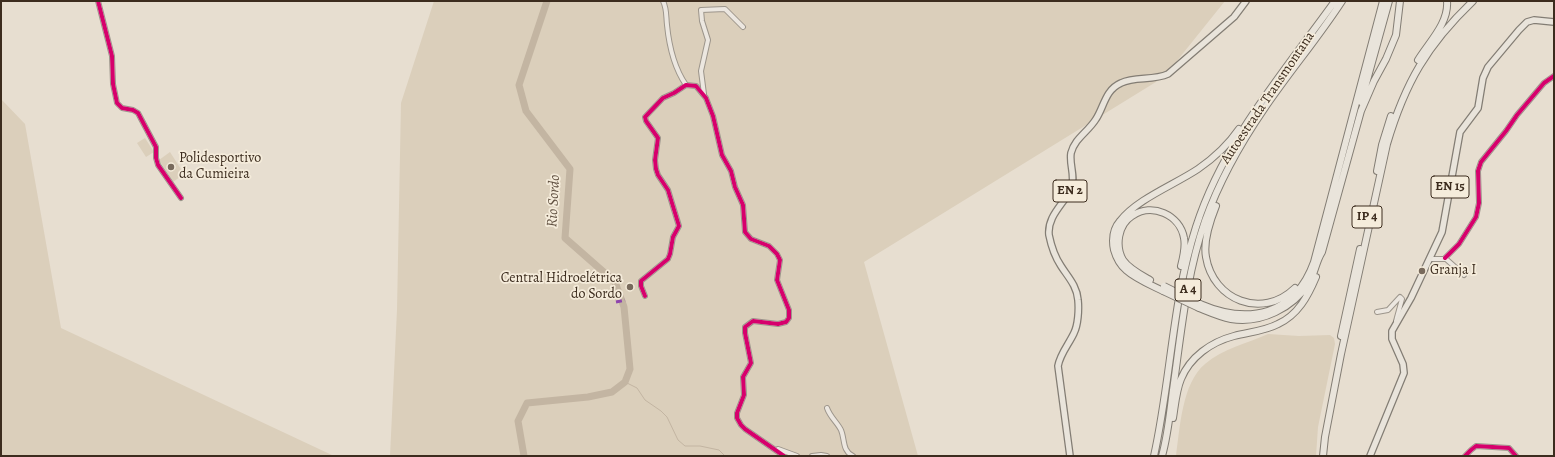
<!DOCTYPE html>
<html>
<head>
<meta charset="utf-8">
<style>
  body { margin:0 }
  #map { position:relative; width:1555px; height:457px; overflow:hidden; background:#e7ded0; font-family:Alegreya,serif }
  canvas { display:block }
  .frame { position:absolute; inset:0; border:2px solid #3c2c1e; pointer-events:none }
</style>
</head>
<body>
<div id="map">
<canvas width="1555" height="457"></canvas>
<div class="frame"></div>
</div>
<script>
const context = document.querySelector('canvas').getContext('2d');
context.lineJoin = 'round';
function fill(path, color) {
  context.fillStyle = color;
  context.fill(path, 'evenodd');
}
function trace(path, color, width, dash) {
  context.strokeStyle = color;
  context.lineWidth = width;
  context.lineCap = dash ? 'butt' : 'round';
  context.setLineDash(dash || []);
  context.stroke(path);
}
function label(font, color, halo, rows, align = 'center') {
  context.font = font + ' Alegreya,serif';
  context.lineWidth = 3.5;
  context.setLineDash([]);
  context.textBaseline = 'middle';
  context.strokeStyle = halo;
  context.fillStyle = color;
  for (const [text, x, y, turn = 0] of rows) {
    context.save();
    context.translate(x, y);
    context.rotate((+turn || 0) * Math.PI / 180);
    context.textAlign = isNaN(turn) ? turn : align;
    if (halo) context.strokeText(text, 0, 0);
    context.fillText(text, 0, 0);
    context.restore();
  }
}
const green = new Path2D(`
  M434,1H1225L1164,77L864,262L918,456H390L397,310L401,103Z
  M1,99L25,124L61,328L334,456H1Z
  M145,138L154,152L146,157L137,143Z
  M170,152L184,174L173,182L159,160Z
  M1268,334L1299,336L1330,335L1334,338L1335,344L1318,427L1316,456H1176C1180,428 1182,383 1205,364C1222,349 1248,343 1268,334Z`);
const stream = new Path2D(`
  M625,382L637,388L645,400L661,411L667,417L678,440L685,446H700L719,450L725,456`);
const river = new Path2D(`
  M524,456L518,421L527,403L588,397L612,392L625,382L630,369L624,307L615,282L565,238L570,169L526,111L519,85L547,1`);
const minor = new Path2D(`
  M98,1L112,56L113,84L117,103L122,108L133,110L138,113L156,147V158L158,165L181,198
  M663,1C667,9 666,17 667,25C669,45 675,69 686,85
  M704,94L701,71L708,40L702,21L701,10L725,9L743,27
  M1445,258L1459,244L1476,217L1479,203L1478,171L1481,162L1506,131L1517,115L1544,83L1554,76
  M1430,259H1446L1464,275
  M645,296L641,286V281L668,259L670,254L673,237L679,226L668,190L658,175L656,169L655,160L658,138L646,121L645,117L663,98L674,93L686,85L696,86L706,98L713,116L722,155L731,171L735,187L743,205L745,232L751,239L769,246L777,254L780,260L777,280L789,310V318L786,322L778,324L753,321L745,327V333L751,363L743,377L744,395L737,413V418L741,425L745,429L784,456
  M1377,312L1388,310L1400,297L1402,299L1396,321
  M827,408C830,417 837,422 841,430C845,439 842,451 853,456
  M778,449L797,456
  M812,456L821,455L827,456
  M1465,456L1471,450L1476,446L1509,448L1516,456`);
const major = new Path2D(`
  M1070,456L1058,366C1060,354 1069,344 1074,333C1078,325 1079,310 1078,300C1077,286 1068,277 1061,266C1055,257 1051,245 1049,235C1047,216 1064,204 1071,189C1076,177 1069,165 1071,153C1075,138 1088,132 1096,119C1104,107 1105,90 1121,83C1135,76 1153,81 1168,74L1234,17L1246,1
  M1370,456L1404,373L1403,364L1392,339V331L1411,298L1442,232L1460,132L1478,108L1483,78L1488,67L1519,30L1527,22L1534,20L1554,22`);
const highway = new Path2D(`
  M1418,60C1429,42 1449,23 1447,1
  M1361,102L1389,1
  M1377,171L1382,145L1391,116
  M1216,206C1210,221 1203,241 1206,257C1213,300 1262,320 1295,288
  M1150,280C1141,275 1129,269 1123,260C1115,246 1118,225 1132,216C1152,202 1180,215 1184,238C1186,247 1183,258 1181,266
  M1163,291C1151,285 1136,279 1126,270C1120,265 1116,257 1114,250C1112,240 1113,229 1120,221C1137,199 1174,185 1198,169C1214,158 1228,145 1239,129
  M1200,304C1249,325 1295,315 1314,262L1383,1
  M1199,308C1209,312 1220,317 1231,319C1261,324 1293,308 1309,283C1315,273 1316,261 1322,252L1361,111L1374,81L1386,59L1396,35L1400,1
  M1341,336L1360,249
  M1173,418C1175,406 1176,391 1181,379C1190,357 1211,342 1234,336C1249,332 1265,331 1278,324C1298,315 1308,296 1316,277
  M1154,456C1171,380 1172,301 1196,227C1223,142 1284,72 1335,1
  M1162,456C1168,435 1170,412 1173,390C1181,334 1186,276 1205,221C1219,182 1240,144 1264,109C1289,72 1318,38 1342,1
  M1323,456L1325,437L1341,354L1387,144C1405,83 1427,45 1473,1`);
const highwayBridge = new Path2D(`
  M1164,286L1200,304
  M1163,291L1199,308`);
const quiet = new Path2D(`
  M616,302L625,300`);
const cycleway = new Path2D(`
  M98,1L112,56L113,84L117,103L122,108L133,110L138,113L156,147V158L158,165L181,198
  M1445,258L1459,244L1476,217L1479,203L1478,171L1481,162L1506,131L1517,115L1544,83L1554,76
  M645,296L641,286V281L668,259L670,254L673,237L679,226L668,190L658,175L656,169L655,160L658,138L646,121L645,117L663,98L674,93L686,85L696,86L706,98L713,116L722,155L731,171L735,187L743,205L745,232L751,239L769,246L777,254L780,260L777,280L789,310V318L786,322L778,324L753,321L745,327V333L751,363L743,377L744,395L737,413V418L741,425L745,429L784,456
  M1465,456L1471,450L1476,446L1509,448L1516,456`);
const markers = [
  [171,167,4,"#786a5c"],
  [1422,271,4,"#786a5c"],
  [630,287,4,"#786a5c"]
];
const shields = [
  [1450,187,38],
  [1070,191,34],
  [1367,217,30],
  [1188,290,26]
];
const shieldNames = [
  ["EN 15",1450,187],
  ["EN 2",1070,191],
  ["IP 4",1367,217],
  ["A 4",1188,290]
];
const streetNames = [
  ["Autoestrada Transmontana",1268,98,-56]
];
const poiNames = [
  ["Polidesportivo",179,159],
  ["da Cumieira",179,175],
  ["Granja I",1430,271],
  ["Central Hidroelétrica",622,279,"right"],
  ["do Sordo",622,295,"right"]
];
const waterNames = [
  ["Rio Sordo",554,201,-87]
];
fill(green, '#dbcfbb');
trace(stream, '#c3b5a2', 1);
trace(river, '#c3b5a2', 7);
trace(minor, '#9c958b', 6);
trace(major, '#837d74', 8);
trace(highway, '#837d74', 8);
trace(minor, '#ece7e0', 4);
trace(major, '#e9e4db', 5.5);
trace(highway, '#e9e4db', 6);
trace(highwayBridge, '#837d74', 8, []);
trace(highwayBridge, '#e9e4db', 6);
trace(quiet, '#8e44ad', 3, [6, 3]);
trace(cycleway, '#d6006c', 4);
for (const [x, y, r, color] of markers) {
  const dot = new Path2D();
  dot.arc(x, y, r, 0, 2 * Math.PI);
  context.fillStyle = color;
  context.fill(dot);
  trace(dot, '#f5ecdb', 1.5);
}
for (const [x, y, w] of shields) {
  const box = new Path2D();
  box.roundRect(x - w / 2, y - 11, w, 22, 3);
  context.fillStyle = '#f5ecdb';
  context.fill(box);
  trace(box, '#3c2c1e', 1);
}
label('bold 13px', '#3c2c1e', null, shieldNames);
label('14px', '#3c2c1e', '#f5ecdb', streetNames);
label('14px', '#3c2c1e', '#f5ecdb', poiNames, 'left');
label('italic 15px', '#605040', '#f5ecdb', waterNames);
</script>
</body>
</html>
